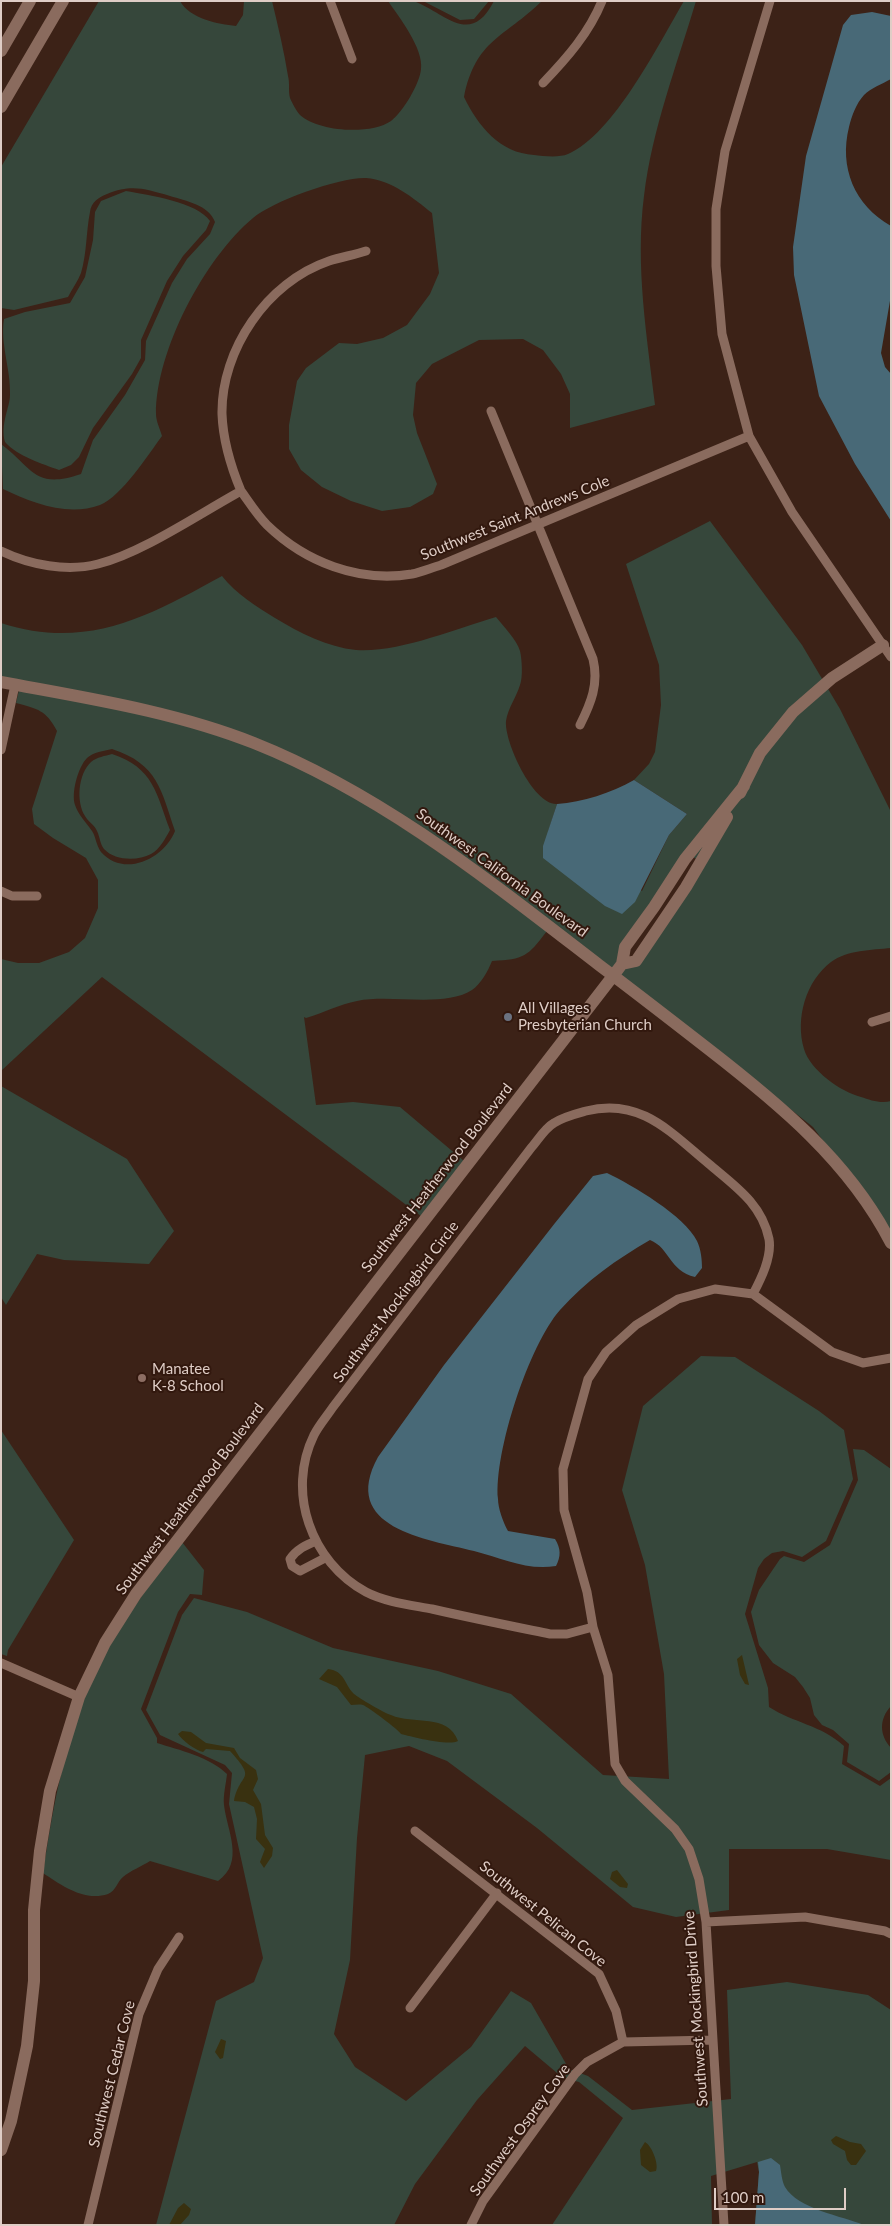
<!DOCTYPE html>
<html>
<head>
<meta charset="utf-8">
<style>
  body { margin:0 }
  #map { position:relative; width:892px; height:2226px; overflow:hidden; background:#3c2217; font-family:Lato,sans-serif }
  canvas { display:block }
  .frame { position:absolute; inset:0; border:2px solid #dfcdc6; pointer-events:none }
  .scale { position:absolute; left:714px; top:2188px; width:132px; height:22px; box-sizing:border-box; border:2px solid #dfcdc6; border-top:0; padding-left:6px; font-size:15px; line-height:18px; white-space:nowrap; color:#dfcdc6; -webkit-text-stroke:4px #32180e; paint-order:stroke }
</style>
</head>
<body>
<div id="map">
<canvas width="892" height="2226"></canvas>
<div class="frame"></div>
<div class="scale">100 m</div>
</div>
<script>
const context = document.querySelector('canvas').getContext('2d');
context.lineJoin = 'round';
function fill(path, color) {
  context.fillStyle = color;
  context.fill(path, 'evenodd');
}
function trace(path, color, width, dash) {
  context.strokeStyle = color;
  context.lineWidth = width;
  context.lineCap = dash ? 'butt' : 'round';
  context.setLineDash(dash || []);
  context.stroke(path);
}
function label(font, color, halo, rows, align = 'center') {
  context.font = font + ' Lato,sans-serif';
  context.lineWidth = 4;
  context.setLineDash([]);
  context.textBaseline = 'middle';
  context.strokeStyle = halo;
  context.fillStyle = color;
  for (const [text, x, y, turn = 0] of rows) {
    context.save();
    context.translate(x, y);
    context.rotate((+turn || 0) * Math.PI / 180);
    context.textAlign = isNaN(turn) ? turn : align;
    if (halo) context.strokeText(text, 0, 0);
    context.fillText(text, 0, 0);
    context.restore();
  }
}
const green = new Path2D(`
  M99,1H180C190,19 218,24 236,26L243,15L244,1H272C278,26 284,51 288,76C290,83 288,91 290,98C292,103 297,112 300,115C319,132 371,135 391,121C403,112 420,83 421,69C424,49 399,17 388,1C396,1 409,0 416,2C447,15 471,46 494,1H542C504,38 476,39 464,97C478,126 500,153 534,155C543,156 559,158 568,154C614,134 658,45 684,1H696C677,65 652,129 644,196C635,266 647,336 655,405L570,428V394L561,374L543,350L523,339L479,340L432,364L416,383L413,415L417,433L437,484L433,494L410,507L382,511L351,501L322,487L301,470L289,449V425L297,381L306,368L339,343L357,344L383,338L407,325L430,294L439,273L432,213C413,198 392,180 366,178C340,177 273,201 253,218C205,258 156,350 156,414C156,421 160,429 162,436C148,455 122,496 100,505C68,517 32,503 3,489L1,444C33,468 34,490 81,474L93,440L125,395L145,360L146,341L172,283L187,259L210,234L215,222C209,205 186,201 170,196C145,189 132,184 107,194C99,197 91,202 90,212C86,232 87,253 81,273C78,281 72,289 68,297L14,310L1,308V167Z
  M423,1H489L474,19L460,20Z
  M126,191C149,195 197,202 210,221L206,230L183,256L167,281L141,340V358L132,374L93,428L79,457L71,465L59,470C43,464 17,456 5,442C0,424 10,407 10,395C11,369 0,345 4,319L25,312L70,303L85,277L93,240L95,212L101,201Z
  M710,521L802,645L840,709L891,812V948C872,950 847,950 831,962C806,981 795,1018 804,1049C810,1070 841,1092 861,1097C870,1100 881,1104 891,1101V1233L813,1127L620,975L700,861L691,856L612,969L504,887L256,739L1,677V623C87,651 149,616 222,576C236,594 256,606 275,618C300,633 327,647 356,650C398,653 455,629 496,617C503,626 517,640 520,651C522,659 523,678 520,685C516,698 508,708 506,721C504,741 533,805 557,804L548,832L642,891L669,835L687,814L634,780L649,764L655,752L661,705L659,665L626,564Z
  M19,690C97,705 178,718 253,748C361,791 454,862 547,931C527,957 525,959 492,961C488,971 481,984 472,990C444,1008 391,994 357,1001C340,1004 323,1013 306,1018L304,1017L316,1105L353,1102L400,1107L464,1161L421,1216L102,977L1,1071V959L18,963H39L69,952L85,938L98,908V880L86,858L53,838L34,824L32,809L57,731C46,710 38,709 16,703ZM112,749C158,764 161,790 175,831C164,859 124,878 101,852C96,845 96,837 92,831C86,822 79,816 75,805C71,793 78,767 87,758C94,752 103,751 112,749Z
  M112,754C154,768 156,793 170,830C165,839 160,849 151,854C138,861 115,861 104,849C100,844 100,837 97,831C95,825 88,822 85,816C76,802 78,774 91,762C97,757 105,756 112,754Z
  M1,1086L127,1159L174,1231L149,1264L64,1260L37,1254L6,1305L1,1297Z
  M701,1356L735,1357L819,1411L844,1430L853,1479L826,1541L802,1557L783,1551L772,1553L764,1559L758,1568L745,1614L768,1688L769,1707C794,1723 821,1725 844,1746L842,1764L880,1786L891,1778V1860L827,1849H729V1910L676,1917L633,1907L537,1828L447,1761L409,1746L365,1755L357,1838L350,1960L334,2034L355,2067L406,2101L471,2047L511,1991L531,2003L569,2069L588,2076L632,2110L731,2099L727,1990L787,1982L868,1995L891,2010V2225H755L759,2172L757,2162L711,2176L712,2225H552L623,2118L579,2082L563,2078L525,2046L477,2100L415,2184L394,2225H156L216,2001L254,1982L263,1958L229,1804L232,1773L225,1765L160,1735L146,1710L182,1615L194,1598L247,1612L333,1648L438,1671L511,1694L603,1775L669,1779L664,1674L645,1565L622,1490L643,1406Z
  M1,1430L74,1540L8,1650L7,1656L1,1654Z
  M853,1449L864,1450L891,1469V1706C879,1719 879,1735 891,1748V1772L879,1781L847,1762L849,1744L833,1730L822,1725L814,1715L810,1698L803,1687L795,1677L773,1663L759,1645L751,1612L759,1590L780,1559L784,1556L804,1562L830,1545L858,1480Z
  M182,1542L204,1570L202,1595L190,1594L178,1612L141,1709L157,1738V1743C179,1750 210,1757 227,1774C226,1784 223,1795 224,1805C227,1831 245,1862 218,1881L150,1861C142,1866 130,1871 123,1877C117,1882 116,1891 108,1894C84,1902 61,1885 43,1873C52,1814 62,1755 84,1699C106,1642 145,1590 182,1542Z`);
const sand = new Path2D(`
  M742,1655L749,1685L745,1684L740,1675L737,1659Z
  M328,1669C345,1671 344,1684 354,1694C359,1698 384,1713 391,1715C413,1725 448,1713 458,1741C448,1746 413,1737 401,1734C399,1730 368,1707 363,1705C359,1704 355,1705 351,1705L337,1687L319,1679Z
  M182,1731L191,1732L206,1743L234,1748L240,1758L256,1770L258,1779L253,1790L261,1804L265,1835L273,1848L272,1856L264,1868L260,1862L265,1849L256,1839L257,1819L254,1807L245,1802L234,1801C240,1771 258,1782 230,1751L206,1749L203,1752C195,1750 183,1741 178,1734Z
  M617,1870L628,1884L627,1888L620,1887L610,1879L612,1872Z
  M221,2039L226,2041L223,2058L220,2059L215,2052Z
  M836,2136L850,2142L861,2144L866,2151L856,2165H851L847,2160L845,2151L833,2144L831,2140Z
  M645,2142C652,2146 659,2164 656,2171L650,2172L641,2165L640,2150Z
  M184,2203L191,2209L189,2215L180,2225H169L178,2208Z`);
const water = new Path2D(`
  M872,12L891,16V79C882,84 871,88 864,95C856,104 852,115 849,127C839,167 854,205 891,226V295L881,353L885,367L891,374V521L855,464L819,396L794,275L793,247L806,156L843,25L851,15Z
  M634,780L687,814L669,835L635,902L622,914L605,906L543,858V846L557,804C583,802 611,793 634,780Z
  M607,1173C632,1185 685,1216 697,1241C701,1249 702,1260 702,1268L695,1277C669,1271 670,1248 650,1240C617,1259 586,1281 560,1310C529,1345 494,1452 498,1499C498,1508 503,1522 508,1531L555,1539C561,1549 561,1556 556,1566C527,1571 502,1558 474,1551C426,1539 339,1528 378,1457L444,1365L555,1223L593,1176Z
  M771,2158L780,2165C781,2171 782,2182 785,2187C798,2209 842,2216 864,2225H755L759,2172L758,2162Z`);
const street = new Path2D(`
  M330,1L352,59
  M770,1L725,151L716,209V266L722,334L749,436L792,512L891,657
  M543,83C567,58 589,33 602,1
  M491,411L593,659C599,684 591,703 580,725
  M241,491C231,467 223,441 222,414C221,350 267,282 329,261C341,257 354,255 366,251
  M1,551C30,565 67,572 98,564C142,553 199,514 241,491C249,502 257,515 267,525C305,562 359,583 412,574C421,572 431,568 441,565L749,436
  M1,750L15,685
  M1,891L12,896H37
  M872,1022L891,1016
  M316,1541C306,1545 297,1549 290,1559L292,1566L300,1571L325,1558
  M593,1627L567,1634H550C511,1626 471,1618 432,1609C411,1605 385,1602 366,1592C311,1562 286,1492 314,1435C319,1425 327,1416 333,1407L531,1148C538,1140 545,1128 554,1123C563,1117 575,1114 586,1111C640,1097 670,1132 709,1164C735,1186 762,1204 769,1239C772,1257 761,1279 753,1294
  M1,1663L79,1697
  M415,1831L599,1974L616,2011L623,2042
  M706,1922L805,1917L885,1931L891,1934
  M410,2008L497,1893
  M88,2225L139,2014L158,1969L179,1937
  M471,2225L483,2201L575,2074L587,2062L623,2042L713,2040
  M724,2225L706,1922L699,1879L689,1849L675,1829L625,1781L615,1764L608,1675L593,1627L587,1592L564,1510L563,1469L588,1379L606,1352L636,1325L678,1299L715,1289L753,1294L832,1352L863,1363L891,1358`);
const secondary = new Path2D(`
  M1,51L30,1
  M1,107L63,1
  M1,682C86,698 173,711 254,743C382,794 491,882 599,965C635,992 671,1020 707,1048C778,1103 849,1161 891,1243
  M740,793L760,753L793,712L832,678L883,645
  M622,964L636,961L686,887L727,817
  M1,2150L11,2121L27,2046L34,1981V1910L40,1851L50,1791L79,1697L105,1643L136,1594L613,976L622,964L625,947L654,907L685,859L744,786`);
const markers = [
  [508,1017,5,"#6b7280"],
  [142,1378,5,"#8d6e63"]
];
const streetNames = [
  ["Southwest Saint Andrews Cole",515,518,-22],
  ["Southwest California Boulevard",502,873,36],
  ["Southwest Heatherwood Boulevard",437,1178,-52],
  ["Southwest Mockingbird Circle",396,1302,-53],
  ["Southwest Heatherwood Boulevard",190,1499,-53],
  ["Southwest Pelican Cove",543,1914,39],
  ["Southwest Mockingbird Drive",696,2009,-94],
  ["Southwest Cedar Cove",112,2074,-76],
  ["Southwest Osprey Cove",520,2130,-54]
];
const poiNames = [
  ["All Villages",518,1008],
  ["Presbyterian Church",518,1025],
  ["Manatee",152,1369],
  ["K-8 School",152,1386]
];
fill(green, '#36473b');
fill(sand, '#393110');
fill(water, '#486977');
trace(street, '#8a6b5e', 9);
trace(secondary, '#8a6b5e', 12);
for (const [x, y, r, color] of markers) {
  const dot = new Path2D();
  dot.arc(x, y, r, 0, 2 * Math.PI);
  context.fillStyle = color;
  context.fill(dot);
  trace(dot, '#32180e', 2);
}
label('15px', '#dfcdc6', '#32180e', streetNames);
label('15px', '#dfcdc6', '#32180e', poiNames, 'left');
</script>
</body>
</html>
